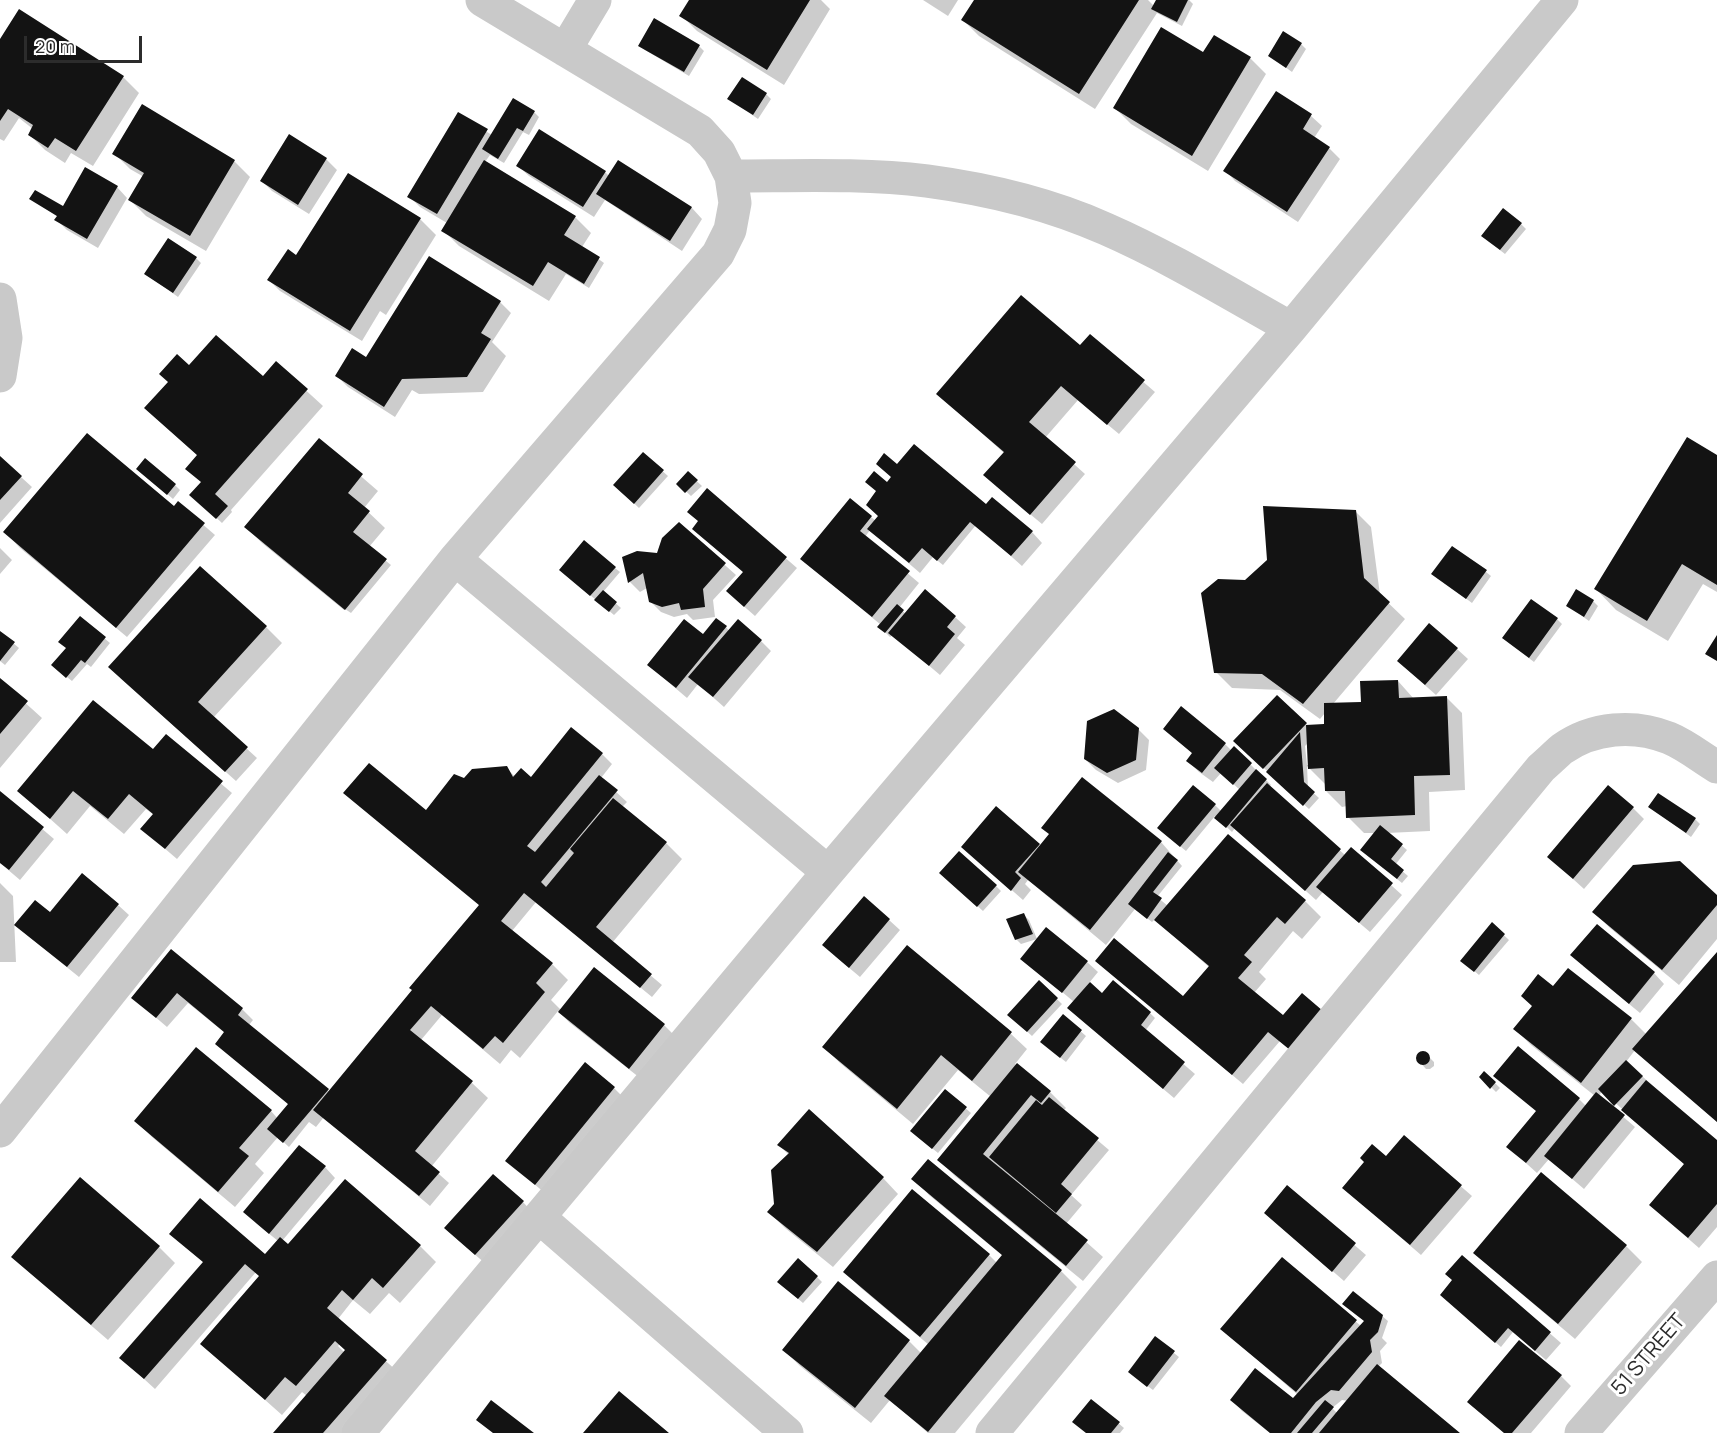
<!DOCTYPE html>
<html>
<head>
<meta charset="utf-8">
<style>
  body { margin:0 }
  #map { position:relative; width:1717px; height:1433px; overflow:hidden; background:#fff; font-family:Manrope,sans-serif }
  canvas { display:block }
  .scale { position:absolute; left:24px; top:36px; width:118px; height:27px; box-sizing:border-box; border:3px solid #2c2c2c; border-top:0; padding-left:8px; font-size:18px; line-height:21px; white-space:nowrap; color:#2c2c2c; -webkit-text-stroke:4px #fff; paint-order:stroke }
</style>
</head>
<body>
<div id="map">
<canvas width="1717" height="1433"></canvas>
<div class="scale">20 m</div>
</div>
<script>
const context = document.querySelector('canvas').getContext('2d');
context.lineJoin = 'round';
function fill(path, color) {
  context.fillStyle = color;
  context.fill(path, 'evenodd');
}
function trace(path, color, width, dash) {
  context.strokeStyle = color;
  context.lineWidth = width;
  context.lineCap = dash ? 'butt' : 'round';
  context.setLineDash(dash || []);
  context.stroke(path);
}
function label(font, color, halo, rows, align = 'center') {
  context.font = font + ' Manrope,sans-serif';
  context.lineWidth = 6;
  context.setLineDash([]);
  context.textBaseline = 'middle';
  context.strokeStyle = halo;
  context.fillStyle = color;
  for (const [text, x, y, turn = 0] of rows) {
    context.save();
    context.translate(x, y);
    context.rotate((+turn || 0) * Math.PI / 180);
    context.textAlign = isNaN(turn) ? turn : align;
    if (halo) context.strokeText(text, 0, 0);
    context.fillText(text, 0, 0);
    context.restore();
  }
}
const shadow = new Path2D(`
  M691,0H821L830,9L784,85L697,31L681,15Z
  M923,0H958L948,16Z
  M976,0H1148L1154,6L1158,0H1189L1193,4L1182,26L1157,13L1095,109L979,36L963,20Z
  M0,41L123,77L139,93L93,166L71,153L65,163L45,150L29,134L33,129L19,118L4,141L0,139Z
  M1301,44L1306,49L1292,72L1270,56Z
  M640,45L699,46L704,51L689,76L645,50Z
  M1203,54L1250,58L1266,74L1208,171L1131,124L1115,108Z
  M1276,93L1311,116L1322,126L1314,138L1329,148L1340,159L1298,222L1235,181L1225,170Z
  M766,94L771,99L758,119L729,99Z
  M143,106L234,161L250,177L206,251L146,216L130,200L144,177L130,169L114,153Z
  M534,112L539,117L529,135L523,132L504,163L490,155L485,162L575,217L591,233L582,247L604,263L589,288L566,274L549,301L459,246L443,230L447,223L420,207L409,196L458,114L492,135Z
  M290,136L326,159L337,170L309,214L272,191L262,181Z
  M619,162L692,208L702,219L682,251L605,200L594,217L529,176L518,166L605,172L609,176Z
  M348,175L420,219L436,235L386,315L380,311L362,341L280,291L269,280L297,257Z
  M117,187L127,198L98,248L67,230L56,219L58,217L31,199L63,208Z
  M1521,224L1526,229L1505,254L1488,241Z
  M196,258L201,263L178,297L146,274Z
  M429,258L500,302L511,313L492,342L506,356L483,392L419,394L412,390L395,417L348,387L337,376L371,362Z
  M1090,336L1155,392L1119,434L1078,400L1045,438L1085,474L1042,524L996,486L1004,453L938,394L1086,353Z
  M276,363L323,406L231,510L232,512L222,523L196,499L202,483L198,456L146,408L169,382L189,367L263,378Z
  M319,440L378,491L364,508L385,528L369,547L391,565L351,613L345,609L344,610L262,543L246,527Z
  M643,454L668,476L639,508L620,490Z
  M1717,457V592L1703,584L1668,641L1616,610L1596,589Z
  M0,458L32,487L0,523Z
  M897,466L986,506L1032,532L1042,543L1022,566L976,525L943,565L933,557L920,573L870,530L865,537L919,583L899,608L906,614L955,617L966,627L957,638L965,645L940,675L893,635L890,637L884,631L881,625L802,559L871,517L876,521L879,517L887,484Z
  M143,473L175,485L180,490L173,499Z
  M688,473L702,486L691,496L678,484Z
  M707,490L797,568L755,616L739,602L744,573L700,522Z
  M178,503L215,535L127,637L20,548L5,532L183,516Z
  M1355,511L1371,527L1380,595L1405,619L1333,704L1363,703L1398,681L1414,699L1446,697L1462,713L1465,790L1429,792L1430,831L1387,833L1407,850L1395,865L1408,876L1402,883L1367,855L1376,833H1364L1348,817L1347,806L1342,807L1326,791V785L1307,766L1308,788L1319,798L1309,809L1245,751L1277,697L1308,726L1326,725L1325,713L1320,719L1280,690L1232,688L1216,672L1246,581ZM1308,743L1309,765H1307L1305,746Z
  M679,524L736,575L713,600L715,617L693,620L687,614L674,617L661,612L650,601L647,588L640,592L630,582L624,558L658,554Z
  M0,548L12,560L0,574Z
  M615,568L620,572L603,592L621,608L614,615L566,575Z
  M1486,572L1491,576L1472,603L1433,574Z
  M1593,601L1598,606L1589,621L1568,606Z
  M80,618L110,643L91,667L87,664L72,681L58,670Z
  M1557,619L1562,624L1534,662L1509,643Z
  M266,627L282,643L213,718L257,758L236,781L120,678Z
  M726,627L729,631L761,641L771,651L724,707L698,684L687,698L660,675L703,637Z
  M0,632L19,648L5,665L0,661Z
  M1457,649L1468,659L1436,695L1409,671Z
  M0,680L42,718L0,768Z
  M1138,729L1149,740L1146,770L1118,783L1096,770L1085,759Z
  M1165,729L1225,744L1232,751L1234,748L1271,785L1269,787L1345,855L1351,849L1402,895L1370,932L1323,892L1316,900L1235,828L1232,832L1215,816L1186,851L1164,833L1215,805L1222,812L1240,790L1221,773L1213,782L1199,772L1188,761L1193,754Z
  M166,737L232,793L177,859L142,829L154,815L146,809L124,834L90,806L67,834L19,791L153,751Z
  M602,754L612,764L601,778L627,802L622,807L666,843L682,859L612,943L662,985L652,997L536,902L512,931L552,964L568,980L551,1000L561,1010L664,1025L675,1036L640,1078L570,1023L558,1011L520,1058L511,1050L500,1064L442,1015L421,1040L472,1083L488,1098L431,1167L449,1183L430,1206L324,1117L316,1127L309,1122L289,1147L278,1137L255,1164L264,1173L235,1207L152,1137L136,1121L271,1111L278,1119L289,1105L217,1043L225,1033L188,1003L167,1027L133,998L171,951L242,1009L253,1020L249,1025L330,1092L480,906L417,854L443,824L440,822L415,852L345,793L427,812L464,780L506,767L515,777L532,779Z
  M0,793L54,839L20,880L0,863Z
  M1650,807L1695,819L1700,824L1691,837Z
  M997,808L1041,847L1161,842L1182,866L1157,897L1168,906L1305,901L1321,917L1302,939L1293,931L1259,972L1266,979L1254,993L1280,1041L1243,1084L1177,1029L1210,968L1155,919L1152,922L1135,909L1106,945L1028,880L1025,884L1031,890L1023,900L963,847Z
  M1633,808L1644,819L1584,889L1549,857Z
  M946,878L996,886L1001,891L983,911Z
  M0,883L13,896L16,962H0Z
  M1717,897V939L1679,985L1610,928L1594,912Z
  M118,905L129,915L79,977L27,935L50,914Z
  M1024,915L1029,920L1037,939L1021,944L1016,939Z
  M889,920L900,930L860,977L835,956Z
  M1492,924L1509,940L1479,975L1467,965Z
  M908,948L1011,1034L1027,1049L1015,1064L1050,1092L1066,1108L1063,1111L1109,1150L1071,1195L1082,1205L1066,1224L1103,1257L1083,1281L955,1176L939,1160L991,1097L958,1070L913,1124L840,1063L824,1047Z
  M1717,954V1122L1635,1050L1626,1062L1717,1142V1227L1699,1248L1661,1215L1685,1165L1602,1091L1599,1096L1635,1127L1584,1189L1549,1159L1537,1173L1508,1147L1579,1099L1586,1106L1595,1096L1531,1045L1515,1029L1568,970L1631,1019L1647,1035Z
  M1022,958L1087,962L1098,972L1089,983L1102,995L1113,982L1150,1013L1155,1018L1145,1031L1195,1074L1174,1098L1080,1019L1069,1008L1074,1002Z
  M1583,966L1654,973L1664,984L1640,1013Z
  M1039,982L1062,1004L1032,1036L1009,1015Z
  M1063,1016L1086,1036L1066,1062L1047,1047Z
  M1421,1053H1425L1434,1062V1066L1430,1069H1426L1418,1060V1056Z
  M1485,1073L1500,1088L1496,1092L1481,1077Z
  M614,1088L624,1098L546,1194L507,1161Z
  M946,1091L971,1113L938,1153L917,1136Z
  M1404,1137L1472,1196L1421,1255L1355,1198L1366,1162L1386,1158Z
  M779,1145L883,1178L898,1194L833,1267L785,1228L769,1212L776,1204L789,1155Z
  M928,1161L1061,1271L1077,1287L955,1433H928L890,1400L871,1423L800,1366L784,1350L838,1283L909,1341L921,1353L929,1345L861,1288L845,1272L989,1255L997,1263L1003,1256L929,1195L914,1179Z
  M325,1167L335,1178L282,1241L288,1246H420L436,1262L400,1303L389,1293L370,1314L353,1300L338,1319L397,1371L343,1433H275L307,1396L302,1392L282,1415L202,1344L261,1276L256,1272L155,1389L121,1358L204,1263L182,1244L272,1262L278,1241L256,1223ZM340,1344L347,1350L345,1353L338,1346Z
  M1287,1187L1366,1255L1344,1281L1266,1213Z
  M523,1202L533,1213L487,1265L457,1239Z
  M1626,1246L1642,1262L1575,1339L1491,1268L1475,1252Z
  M159,1247L175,1263L108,1340L29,1272Z
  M1462,1257L1561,1343L1546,1360L1513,1332L1501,1347L1447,1300Z
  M1282,1259L1361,1326L1382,1316L1388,1321L1382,1338L1387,1343L1380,1351L1382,1363L1378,1367L1458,1433H1270L1242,1411L1232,1400H1293L1298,1395L1222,1329ZM1342,1400L1348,1401L1337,1413L1332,1408Z
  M817,1277L822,1282L803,1303L784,1287Z
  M1155,1338L1179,1357L1153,1390L1134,1376Z
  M1561,1376L1571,1386L1531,1433H1504Z
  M1092,1401L1124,1428L1120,1433H1087Z`);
const building = new Path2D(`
  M689,0H810L767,70L679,16Z
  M974,0H1139L1079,94L961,20Z
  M1156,0H1188L1177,22L1151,9Z
  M19,9L124,76L76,151L55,138L48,148L28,135L33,125L8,109L0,121V39Z
  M654,18L700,45L684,72L638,46Z
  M1161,27L1203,52L1214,35L1251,57L1192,156L1113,108Z
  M1283,31L1302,43L1286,68L1268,56Z
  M742,77L767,93L753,115L727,99Z
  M1276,91L1312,114L1303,129L1330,147L1287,212L1223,171Z
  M513,98L535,111L523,131L517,128L498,159L482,149Z
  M142,104L235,160L190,236L128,200L144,173L112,154Z
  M458,112L488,129L437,214L407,197Z
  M539,129L606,171L583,207L516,166Z
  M289,134L327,158L298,205L260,181Z
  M484,160L576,216L564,235L600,257L584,284L548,262L533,286L441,231Z
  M618,160L692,207L670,241L596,194Z
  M85,167L118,186L87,239L54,220L57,216L29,199L35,190L63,206Z
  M348,173L421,218L350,331L267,280L288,249L296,255Z
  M1503,208L1522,223L1500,250L1481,236Z
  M168,238L197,257L173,293L144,274Z
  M429,256L501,301L481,333L491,339L467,377L402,379L384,407L335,376L352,348L366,357Z
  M1021,295L1080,345L1090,334L1145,380L1107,425L1061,386L1029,422L1076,462L1030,515L983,475L1004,452L936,394Z
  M216,335L263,376L276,361L308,389L215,494L228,506L216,519L189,495L201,482L185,469L197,455L144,408L168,382L159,374L177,354L189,365Z
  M87,433L174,506L178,501L205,523L116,628L3,532Z
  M1687,437L1717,455V585L1682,564L1647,621L1594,589Z
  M319,438L363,474L348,493L370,511L353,532L387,559L345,610L244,527Z
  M914,444L986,504L992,497L1033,531L1011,556L970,522L937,561L922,548L909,563L867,529L878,516L866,505L876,491L865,482L874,471L887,482L891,477L876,464L884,453L897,464Z
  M643,452L664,470L634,504L613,485Z
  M0,456L22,476L0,500Z
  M145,458L176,484L167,495L136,469Z
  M688,471L698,480L685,493L676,484Z
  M707,488L787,557L744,607L726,591L743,572L692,529L698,521L687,512Z
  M850,498L872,516L860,531L910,571L872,617L800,559Z
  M1263,506L1356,510L1364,578L1390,602L1303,704L1262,674L1214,673L1201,593L1218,579L1245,580L1267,560Z
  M679,522L726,563L703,589L705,607L681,610L679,603L662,607L649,602L643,573L628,583L622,557L637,551L657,553L662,538Z
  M584,540L616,567L590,596L559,570Z
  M1452,546L1487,570L1466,599L1431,574Z
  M200,566L267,626L198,702L248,747L225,772L108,667Z
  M925,589L956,616L947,627L955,634L929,666L888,633Z
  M1576,589L1594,600L1584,617L1566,606Z
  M603,590L617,602L609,612L594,600Z
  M1531,599L1558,618L1529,658L1502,638Z
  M897,604L904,610L885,633L877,627Z
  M80,616L106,637L85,663L81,660L66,678L51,665L66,648L58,642Z
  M716,618L727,626L676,688L647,665L684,619L703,634Z
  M738,619L762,640L713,697L688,677Z
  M1429,623L1458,648L1425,685L1397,661Z
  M0,631L15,642L0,661Z
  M1717,635V661L1705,654Z
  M0,678L28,701L0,734Z
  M1398,680L1399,698L1447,696L1450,775L1414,776L1415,815L1346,818L1345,791H1325L1324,768L1308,769L1306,725L1324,724V703L1361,702L1360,681Z
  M1277,695L1307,723L1263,769L1233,741Z
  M93,700L153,749L166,734L223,781L165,849L140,829L153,814L129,794L108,819L73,791L50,819L17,791Z
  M1181,706L1226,743L1202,773L1186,761L1192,753L1163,729Z
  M1114,709L1139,728L1136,760L1107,773L1084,759L1087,721Z
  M571,727L603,753L527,846L535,852L599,775L618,790L541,882L546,887L574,853L570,849L613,798L667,842L596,927L652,974L640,988L524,893L501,921L553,963L536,983L545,992L503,1043L495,1036L483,1049L431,1006L410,1030L473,1081L415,1151L440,1172L419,1196L313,1110L412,990L409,988L479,905L343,793L369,763L426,810L454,774L464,778L472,769L507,766L513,777L521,768L531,777Z
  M1300,732L1304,782L1315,792L1303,806L1266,772Z
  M1234,746L1252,763L1233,785L1214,768Z
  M1256,769L1267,779L1226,828L1214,818Z
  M1082,777L1162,841L1090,930L1018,872L1049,834L1041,828Z
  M1267,783L1341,849L1305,891L1230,825Z
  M1193,785L1216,804L1180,847L1157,828Z
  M1608,785L1634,807L1573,879L1547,857Z
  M0,791L44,827L9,870L0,863Z
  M1658,793L1696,818L1686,833L1648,807Z
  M996,806L1040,844L1015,872L1021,878L1011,891L961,847Z
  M1380,825L1403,844L1391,859L1404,870L1397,879L1360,850Z
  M1228,834L1306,900L1285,924L1277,917L1244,955L1252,962L1238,978L1283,1015L1302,993L1323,1011L1290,1050L1268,1032L1232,1075L1095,961L1114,938L1183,996L1209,966L1154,920Z
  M1351,847L1393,883L1359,923L1316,887Z
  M959,851L997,885L977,907L939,873Z
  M1168,852L1178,860L1153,892L1162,898L1147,919L1128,904Z
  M1680,861L1717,895V905L1662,970L1592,912L1633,865Z
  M82,873L119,904L67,967L14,925L35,900L50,912Z
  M864,896L890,919L849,968L822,945Z
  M1024,913L1033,934L1015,940L1006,919Z
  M1492,922L1505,934L1474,972L1460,961Z
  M1597,924L1655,972L1629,1004L1570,955Z
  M1046,927L1088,961L1062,993L1020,959Z
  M907,945L1012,1032L972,1081L941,1055L897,1109L822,1047Z
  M171,949L243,1008L238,1015L329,1089L283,1143L267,1129L288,1104L215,1044L224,1032L177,993L156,1018L131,998Z
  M1717,952V1122L1632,1049Z
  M594,967L665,1024L629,1069L558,1012Z
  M1568,968L1632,1018L1581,1083L1513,1029L1532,1006L1521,996L1538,974L1553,986Z
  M1039,980L1058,998L1027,1032L1007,1015Z
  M1113,980L1151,1012L1141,1025L1185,1062L1163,1089L1067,1008L1090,982L1102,993Z
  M1063,1014L1082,1030L1060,1058L1040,1042Z
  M1518,1046L1580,1098L1526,1163L1506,1147L1536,1111L1493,1076Z
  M196,1047L272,1110L239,1148L249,1156L218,1192L134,1121Z
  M1416 1058a7 7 0 1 1 14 0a7 7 0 1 1-14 0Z
  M1626,1060L1643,1076L1614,1106L1598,1089Z
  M585,1062L615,1087L535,1185L505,1161Z
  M1017,1063L1051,1091L1041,1103L1031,1095L983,1154L1088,1240L1066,1266L937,1160Z
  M1484,1071L1496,1082L1490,1089L1479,1077Z
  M1646,1080L1717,1140V1204L1688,1238L1649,1205L1684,1164L1621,1110Z
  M945,1089L967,1107L932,1149L910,1131Z
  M1596,1092L1625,1115L1572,1179L1544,1156Z
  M1049,1097L1099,1138L1061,1184L1072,1194L1056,1213L989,1157L1036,1100L1042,1105Z
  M809,1109L884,1177L817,1252L767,1212L774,1204L771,1170L789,1153L777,1145Z
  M1404,1135L1462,1185L1410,1245L1342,1188L1364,1162L1360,1158L1372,1144L1386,1156Z
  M299,1145L326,1166L269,1234L243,1212Z
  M928,1159L1062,1270L928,1432L884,1396L1002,1255L911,1179Z
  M1541,1172L1627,1245L1558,1324L1473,1253Z
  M493,1174L524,1201L475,1255L444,1228Z
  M80,1177L160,1246L91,1325L11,1257Z
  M345,1179L421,1245L383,1288L372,1278L353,1300L342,1290L327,1308L387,1360L323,1433H273L345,1350L335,1341L296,1386L285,1377L265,1400L200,1344L259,1276L245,1264L144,1379L119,1358L203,1262L169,1234L200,1198L265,1254L280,1237L288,1244Z
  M1287,1185L1356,1243L1332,1272L1264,1213Z
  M912,1189L990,1254L920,1337L843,1272Z
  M1462,1255L1551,1332L1535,1351L1508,1328L1495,1343L1440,1295L1452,1280L1445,1274Z
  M1282,1257L1357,1320L1296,1392L1220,1329Z
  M798,1258L818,1276L798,1299L777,1282Z
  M838,1281L910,1340L855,1408L782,1350Z
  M1353,1291L1383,1315L1378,1332L1370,1340L1372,1352L1339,1391L1331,1390L1316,1402L1291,1433H1270L1230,1400L1255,1368L1293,1398L1364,1321L1342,1304Z
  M1155,1336L1175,1351L1147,1387L1128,1372Z
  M1519,1340L1562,1375L1512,1433H1504L1467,1402Z
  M1377,1364L1460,1433H1319Z
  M619,1391L669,1433H583Z
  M1091,1399L1120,1422L1111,1433H1086L1072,1422Z
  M491,1400L534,1433H493L476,1420Z
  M1325,1400L1334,1407L1312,1433H1297Z`);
const minor = new Path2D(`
  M565,50L595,0
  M731,176C796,176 862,173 927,181C987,189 1050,204 1106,229C1170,257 1230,294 1291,328
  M0,299L6,338L0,376
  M455,559L828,872
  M0,1131L455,559L718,254L730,230L735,203L731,176L719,152L700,131L482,0
  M540,1218L787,1433
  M358,1433L828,872L1291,328L1562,0
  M992,1433L1541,768C1548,762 1555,755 1562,749C1593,727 1634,724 1669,738C1686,745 1702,758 1717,767
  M1581,1433L1717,1277`);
const streetNames = [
  ["51 STREET",1649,1355,-49]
];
fill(shadow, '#0003');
fill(building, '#131313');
trace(minor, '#c9c9c9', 33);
label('21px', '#2c2c2c', '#fff', streetNames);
</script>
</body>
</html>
